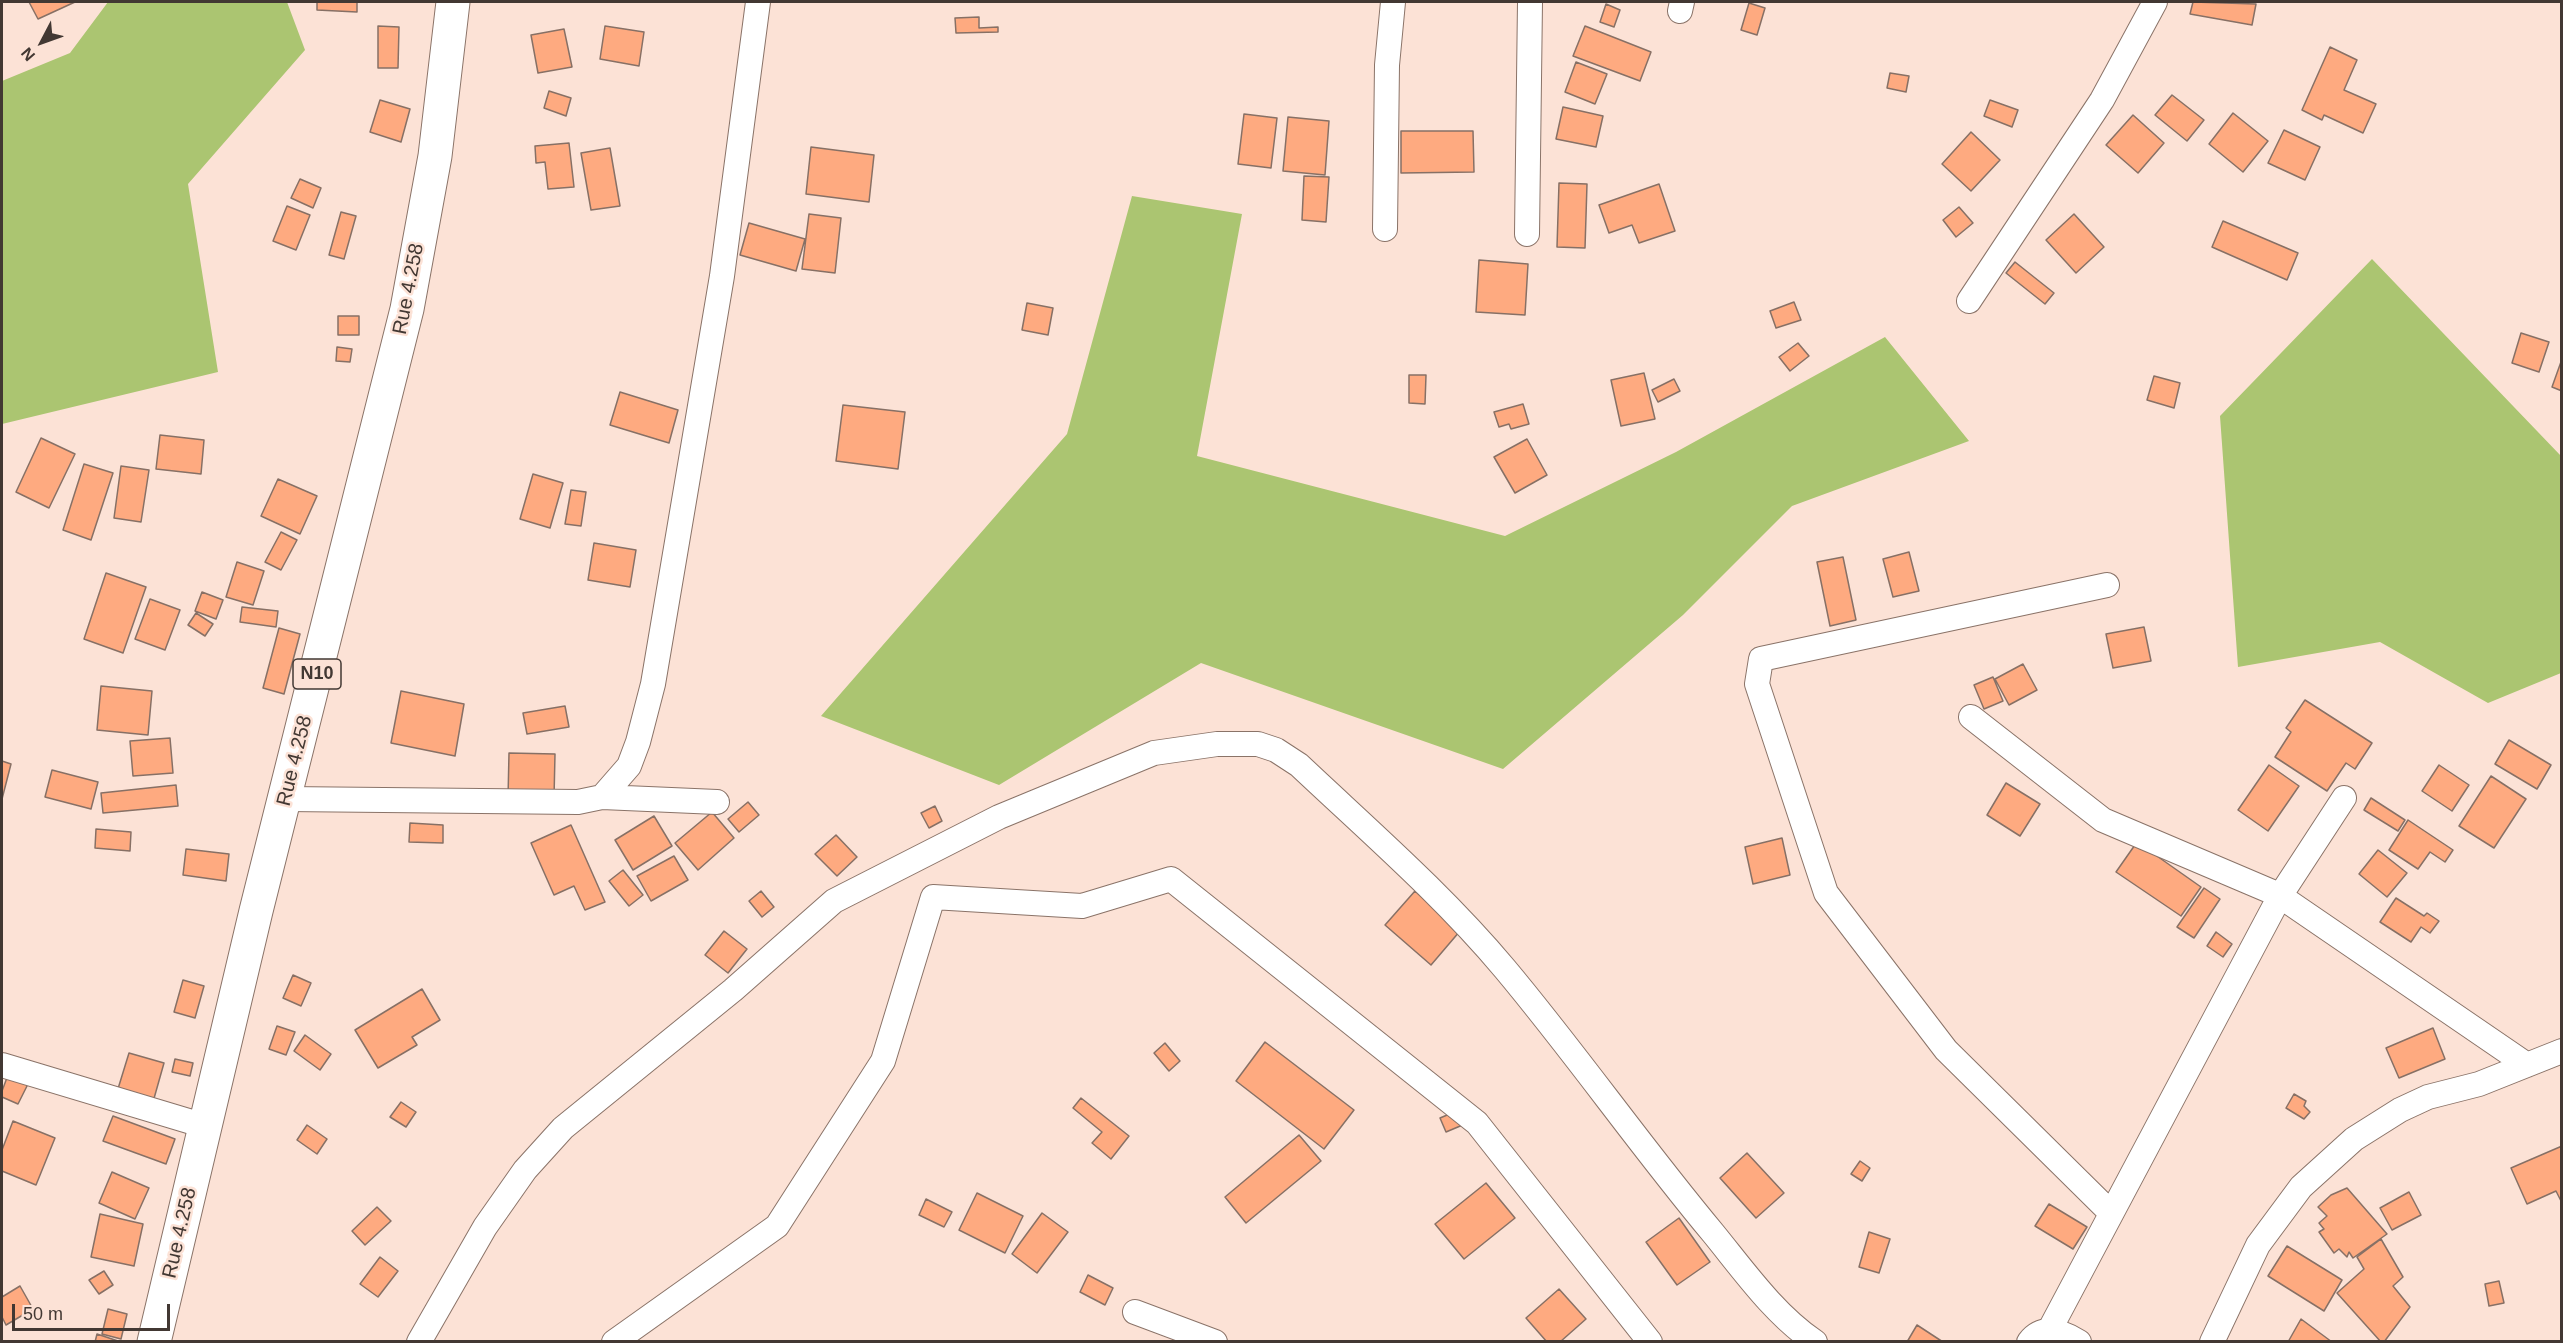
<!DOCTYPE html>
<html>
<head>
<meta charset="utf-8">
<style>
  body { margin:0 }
  #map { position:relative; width:2563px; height:1343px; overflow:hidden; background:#fce2d6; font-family:Helvetica,sans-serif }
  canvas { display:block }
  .frame { position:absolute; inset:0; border:3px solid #423833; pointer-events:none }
  .north { position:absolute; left:12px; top:12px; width:60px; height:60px; -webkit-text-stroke:4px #fce2d6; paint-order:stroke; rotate:229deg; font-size:16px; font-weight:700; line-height:24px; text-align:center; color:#423833 }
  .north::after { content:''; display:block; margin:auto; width:21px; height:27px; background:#423833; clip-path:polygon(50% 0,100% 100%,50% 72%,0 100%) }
  .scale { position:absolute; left:12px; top:1304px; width:158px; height:27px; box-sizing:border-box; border:3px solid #423833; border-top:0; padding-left:8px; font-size:18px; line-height:21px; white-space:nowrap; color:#423833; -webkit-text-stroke:4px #fce2d6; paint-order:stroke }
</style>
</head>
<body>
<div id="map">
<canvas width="2563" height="1343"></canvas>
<div class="frame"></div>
<div class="north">N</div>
<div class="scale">50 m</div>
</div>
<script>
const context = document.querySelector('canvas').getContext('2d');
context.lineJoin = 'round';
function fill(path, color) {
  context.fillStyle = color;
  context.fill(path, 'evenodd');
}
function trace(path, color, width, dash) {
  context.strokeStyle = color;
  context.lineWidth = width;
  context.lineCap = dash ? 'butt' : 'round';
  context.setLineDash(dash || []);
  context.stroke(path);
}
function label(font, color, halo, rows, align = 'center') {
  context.font = font + ' Helvetica,sans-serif';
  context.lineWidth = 5;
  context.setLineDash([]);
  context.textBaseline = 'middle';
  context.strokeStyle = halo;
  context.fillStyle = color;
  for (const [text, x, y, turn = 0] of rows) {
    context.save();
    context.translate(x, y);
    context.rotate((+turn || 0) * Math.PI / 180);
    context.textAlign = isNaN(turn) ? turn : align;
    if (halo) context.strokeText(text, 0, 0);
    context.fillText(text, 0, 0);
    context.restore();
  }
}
const forest = new Path2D(`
  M108,2H287L305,50L188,184L218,372L2,424V81L70,53Z
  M1132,196L1242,214L1197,456L1505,536L1676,452L1885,337L1969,441L1792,506L1683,615L1503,769L1201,663L999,785L821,716L1067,434Z
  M2372,259L2561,456V673L2488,703L2380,642L2238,667L2220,416Z`);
const building = new Path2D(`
  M29,2H75L38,19Z
  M317,2H357V12L317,10Z
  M2193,2L2256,4L2252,25L2190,14Z
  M1749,3L1765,8L1757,35L1741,30Z
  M1606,4L1620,10L1614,27L1600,22Z
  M979,17V28L998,27V32L956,33L955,18Z
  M378,26L399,27L398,68H378Z
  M605,26L644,32L639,66L600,59Z
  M1585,26L1651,52L1640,81L1573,56Z
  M564,29L572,67L538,73L531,35Z
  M2330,47L2357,60L2344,90L2376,104L2363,133L2324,115L2322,120L2302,110Z
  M1576,62L1607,74L1595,104L1565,92Z
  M1890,73L1909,76L1906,92L1887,88Z
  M549,91L571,98L566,116L544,108Z
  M2172,95L2204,120L2187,141L2155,115Z
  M380,100L410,109L401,142L370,132Z
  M1990,100L2018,110L2012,127L1984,116Z
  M1563,107L1603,116L1596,147L1556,139Z
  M2233,113L2268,141L2243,172L2209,144Z
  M1244,114L1277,118L1271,168L1238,164Z
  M2133,115L2164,143L2138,173L2106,145Z
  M1288,117L1329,121L1325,175L1283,171Z
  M2284,130L2320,147L2305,180L2268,163Z
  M1401,131H1473L1474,172L1401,173Z
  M1971,132L2000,160L1971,191L1942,164Z
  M569,143L574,187L548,189L545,162L536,163L535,146Z
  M811,147L874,155L869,202L806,194Z
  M610,148L620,206L591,210L581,153Z
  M1304,176L1329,177L1326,222L1302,220Z
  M300,179L321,188L313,208L291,198Z
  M1559,183L1587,184L1585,248L1557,247Z
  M1659,184L1675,231L1639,243L1632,225L1609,233L1599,205Z
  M287,206L310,215L296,250L273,241Z
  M1959,207L1973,223L1956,237L1943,220Z
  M341,212L356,216L344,259L329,255Z
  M809,214L841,218L835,273L802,269Z
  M2074,214L2104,247L2076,273L2046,240Z
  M2223,221L2298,253L2287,280L2212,247Z
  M749,223L805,239L796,271L740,255Z
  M1479,260L1528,264L1525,315L1476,312Z
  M2015,262L2054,293L2045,304L2006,273Z
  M1794,302L1801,320L1776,328L1770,311Z
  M1027,303L1053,308L1048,335L1022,330Z
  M338,316H359V335H338Z
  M2521,333L2549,342L2539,372L2512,363Z
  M1798,343L1809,356L1790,371L1779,357Z
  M337,347L352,349L350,362L336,361Z
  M2562,359V391L2552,387Z
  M1644,373L1655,419L1621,426L1611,380Z
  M1409,375H1426L1425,404L1409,403Z
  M2154,376L2180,383L2174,408L2147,400Z
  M1674,379L1680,391L1658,402L1652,390Z
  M620,392L678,410L669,443L610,425Z
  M1523,404L1529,424L1511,429L1509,424L1499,427L1494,412Z
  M843,405L905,412L898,469L836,461Z
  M160,435L204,440L201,474L156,469Z
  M41,438L75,454L49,508L16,492Z
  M1527,439L1547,475L1515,493L1494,457Z
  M84,464L113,473L91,540L63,530Z
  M121,466L149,470L141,522L114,518Z
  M533,474L563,483L550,528L520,519Z
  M278,479L317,496L300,534L261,516Z
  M571,490L586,492L581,526L565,524Z
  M281,532L297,540L281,570L265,562Z
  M594,543L636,550L630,587L588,580Z
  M1909,552L1919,591L1893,597L1883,559Z
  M1843,557L1856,620L1830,626L1817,562Z
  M237,562L264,571L253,605L226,597Z
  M106,573L146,587L123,653L84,639Z
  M202,592L223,600L216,619L195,611Z
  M150,599L180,610L165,650L135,639Z
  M242,607L278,611L276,627L240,622Z
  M196,613L213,624L205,636L188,625Z
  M2144,627L2151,661L2113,668L2106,634Z
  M279,628L300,634L284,694L263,688Z
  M2023,664L2037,690L2009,705L1995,679Z
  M1993,677L2003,701L1984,709L1974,685Z
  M101,686L152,691L148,735L97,730Z
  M401,691L464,704L455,756L391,743Z
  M2305,700L2372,743L2355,769L2346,763L2327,791L2275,757L2291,732L2286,728Z
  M565,706L569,727L527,734L523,713Z
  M170,738L173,773L133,776L130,741Z
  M2509,740L2551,765L2537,789L2495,764Z
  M509,753L555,754L554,798H508Z
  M2,761L11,764L2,799Z
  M2269,765L2299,786L2268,831L2238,810Z
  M2439,765L2469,785L2452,811L2422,791Z
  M52,770L98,782L91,809L45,797Z
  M2491,776L2526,799L2494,848L2459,826Z
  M2006,783L2040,804L2020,836L1987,815Z
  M176,785L178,806L103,813L101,793Z
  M2371,798L2405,820L2398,831L2364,810Z
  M748,802L759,815L739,832L728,819Z
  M935,806L942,821L929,828L921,813Z
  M712,812L734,838L698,870L675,843Z
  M654,816L672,846L633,870L615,840Z
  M2408,820L2453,850L2445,862L2430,852L2418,869L2389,850Z
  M410,823L443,825V843L409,842Z
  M571,825L605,902L585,910L574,886L554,895L531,843Z
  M96,829L131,832L130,851L95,848Z
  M836,835L857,857L837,876L815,854Z
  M1782,838L1790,875L1753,884L1745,847Z
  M2137,842L2201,887L2181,916L2116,872Z
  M186,849L229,854L226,881L183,875Z
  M2378,850L2407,873L2387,897L2359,874Z
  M674,856L688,880L651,901L637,876Z
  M623,870L643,895L629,906L609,881Z
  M2204,888L2220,899L2194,938L2177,927Z
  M761,891L774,907L762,917L749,901Z
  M1415,891L1460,931L1431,965L1385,925Z
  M2396,898L2424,916L2427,913L2439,921L2430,933L2421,927L2411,942L2380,922Z
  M724,931L747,949L728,973L705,955Z
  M2216,932L2232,944L2223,957L2207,946Z
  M293,975L311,983L301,1006L283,998Z
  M183,980L204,986L195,1018L174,1012Z
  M422,989L440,1020L412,1037L417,1045L378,1068L355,1030Z
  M277,1026L295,1032L286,1055L269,1049Z
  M2433,1028L2445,1059L2399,1078L2386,1048Z
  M305,1035L331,1054L320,1070L294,1051Z
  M1265,1042L1354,1110L1324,1149L1236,1081Z
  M1165,1043L1180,1061L1169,1071L1154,1053Z
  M129,1053L164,1063L153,1102L117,1092Z
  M175,1059L193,1063L190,1076L172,1072Z
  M8,1075L28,1084L18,1104L2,1097V1091Z
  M2294,1094L2306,1101L2304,1106L2310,1112L2304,1119L2286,1108Z
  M1081,1098L1129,1136L1111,1159L1092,1143L1102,1132L1073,1108Z
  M401,1102L416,1112L406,1127L390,1117Z
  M1459,1110L1465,1124L1446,1132L1440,1118Z
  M113,1116L175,1139L166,1164L103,1141Z
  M13,1121L55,1138L36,1185L2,1171V1150Z
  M307,1125L327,1139L317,1154L297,1140Z
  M1299,1135L1321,1161L1246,1223L1225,1197Z
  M2562,1146V1203L2556,1191L2527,1204L2511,1168Z
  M1747,1153L1784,1193L1756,1218L1720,1178Z
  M1860,1161L1870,1168L1862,1181L1851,1174Z
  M112,1172L149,1188L135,1219L99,1203Z
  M1486,1183L1515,1218L1464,1259L1435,1224Z
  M2347,1188L2387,1234L2353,1258L2349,1252L2347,1257L2339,1249L2334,1253L2319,1232L2324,1229L2319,1223L2327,1216L2318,1207L2331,1195Z
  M2409,1192L2421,1215L2392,1230L2380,1208Z
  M977,1193L1023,1216L1005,1253L959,1230Z
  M926,1199L952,1212L944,1227L919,1215Z
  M2049,1204L2087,1227L2073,1249L2035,1226Z
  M377,1207L391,1221L365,1245L352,1231Z
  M1042,1213L1068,1232L1037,1273L1012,1254Z
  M100,1214L143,1224L134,1266L91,1257Z
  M1679,1218L1710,1262L1677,1285L1646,1242Z
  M1869,1232L1890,1239L1879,1273L1859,1267Z
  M2381,1239L2403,1277L2393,1286L2410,1307L2384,1342H2381L2337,1293L2364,1269L2357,1257Z
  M2287,1246L2342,1280L2324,1311L2268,1276Z
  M380,1257L398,1271L378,1297L360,1284Z
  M104,1271L113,1285L99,1294L89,1280Z
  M1088,1275L1113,1288L1105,1305L1080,1292Z
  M2499,1281L2504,1303L2489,1306L2485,1284Z
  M20,1286L33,1309L6,1325L2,1317V1297Z
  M1559,1289L1586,1319L1560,1342H1547L1526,1318Z
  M108,1309L127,1314L121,1339L102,1334Z
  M2301,1319L2332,1342H2288Z
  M1917,1325L1943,1342H1907Z
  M97,1334L121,1342H95Z`);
const minor = new Path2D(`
  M1680,11L1682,2
  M1385,229L1387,65L1393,2
  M1527,234L1530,2
  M1969,301L2102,100L2155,2
  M2107,585L1761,659L1757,684L1826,893L1946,1050L2111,1213
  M1971,717L2103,820L2277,894L2527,1065
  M602,797L717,802
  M286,799L578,802L602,797L629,766L638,742L653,684L722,276L758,2
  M2,1065L205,1126
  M1135,1312L1215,1342
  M2049,1331L2280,896L2344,798
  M419,1342L485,1227L525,1170L563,1128L733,990L834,901L999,817L1154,753L1217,744H1258L1276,750L1299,765C1369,831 1443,895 1505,969C1577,1055 1641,1147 1713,1233C1744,1271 1774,1314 1815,1342
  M614,1342L777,1226L883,1061L933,897L1082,906L1171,879L1477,1123L1650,1342
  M2029,1342C2043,1324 2063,1332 2079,1342
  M2212,1342L2258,1245L2301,1187L2354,1139L2400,1110L2428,1097L2479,1084L2562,1051`);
const trunk = new Path2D(`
  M154,1342L256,911L407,309L435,156L453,2`);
const shields = [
  [317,674,48]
];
const shieldNames = [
  ["N10",317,674]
];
const streetNames = [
  ["Rue 4.258",409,289,-79],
  ["Rue 4.258",295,761,-76],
  ["Rue 4.258",180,1233,-77]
];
fill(forest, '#abc571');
fill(building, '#feaa80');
trace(building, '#877065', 1.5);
trace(minor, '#8a7368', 26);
trace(trunk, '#8a7368', 35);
trace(minor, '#fff', 24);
trace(trunk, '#fff', 33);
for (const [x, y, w] of shields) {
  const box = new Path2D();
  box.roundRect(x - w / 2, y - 15, w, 30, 4.5);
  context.fillStyle = '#fce2d6';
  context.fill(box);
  trace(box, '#423833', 1.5);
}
label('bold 18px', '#423833', null, shieldNames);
label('20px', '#423833', '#fce2d6', streetNames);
</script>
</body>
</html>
